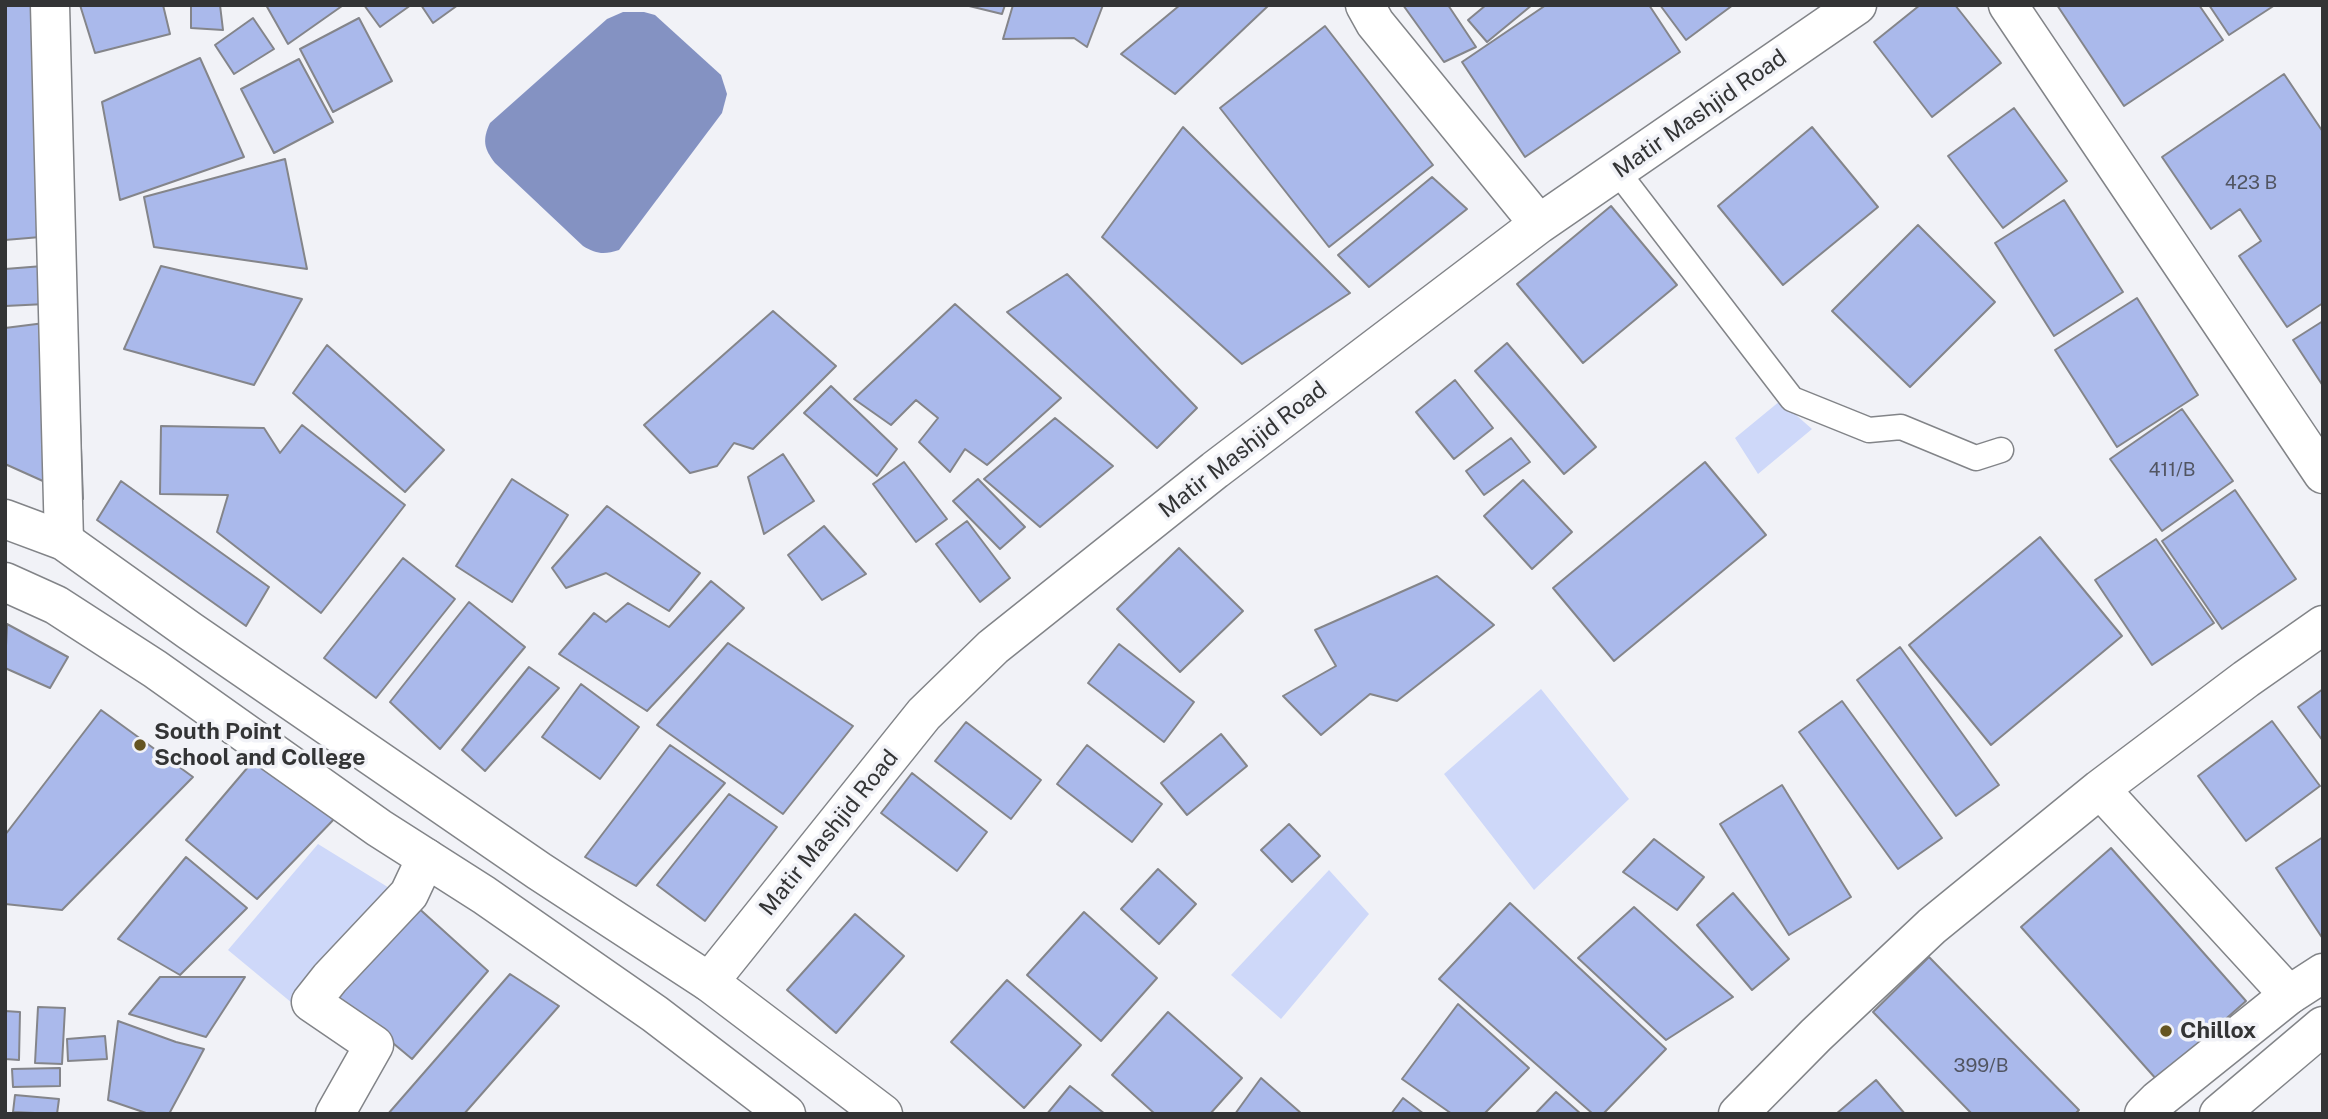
<!DOCTYPE html>
<html>
<head>
<meta charset="utf-8">
<style>
  body { margin:0 }
  #map { position:relative; width:2328px; height:1119px; overflow:hidden; background:#f1f2f7; font-family:"Public Sans",sans-serif }
  canvas { display:block }
  .frame { position:absolute; inset:0; border:7px solid #333435; pointer-events:none }
</style>
</head>
<body>
<div id="map">
<canvas width="2328" height="1119"></canvas>
<div class="frame"></div>
</div>
<script>
const context = document.querySelector('canvas').getContext('2d');
context.lineJoin = 'round';
function fill(path, color) {
  context.fillStyle = color;
  context.fill(path, 'evenodd');
}
function trace(path, color, width, dash) {
  context.strokeStyle = color;
  context.lineWidth = width;
  context.lineCap = dash ? 'butt' : 'round';
  context.setLineDash(dash || []);
  context.stroke(path);
}
function label(font, color, halo, rows, align = 'center') {
  context.font = font + ' "Public Sans",sans-serif';
  context.lineWidth = 7;
  context.setLineDash([]);
  context.textBaseline = 'middle';
  context.strokeStyle = halo;
  context.fillStyle = color;
  for (const [text, x, y, turn = 0] of rows) {
    context.save();
    context.translate(x, y);
    context.rotate((+turn || 0) * Math.PI / 180);
    context.textAlign = isNaN(turn) ? turn : align;
    if (halo) context.strokeText(text, 0, 0);
    context.fillText(text, 0, 0);
    context.restore();
  }
}
const green = new Path2D(`
  M1780,401L1812,429L1758,474L1735,438Z
  M1541,689L1629,799L1534,890L1444,774Z
  M318,844L399,894L292,1003L228,950Z
  M1329,870L1369,914L1281,1019L1231,975Z`);
const water = new Path2D(`
  M623,12H644L655,15L721,75L727,94L722,113L619,250C604,255 596,254 583,246L495,163C484,149 482,140 490,123L607,19Z`);
const building = new Path2D(`
  M5,5H56L64,235L5,240Z
  M80,5H163L170,34L95,53Z
  M191,5H220L223,30L191,28Z
  M266,5H342V6L288,44Z
  M364,5H411L380,27Z
  M421,5H458L433,23Z
  M965,5H1005L1002,14Z
  M1013,5H1103L1087,47L1074,38L1003,39Z
  M1180,5H1269L1175,94L1121,54Z
  M1403,5H1448L1476,47L1444,62Z
  M1486,5H1532L1487,42L1468,20Z
  M1546,5H1649L1680,52L1525,157L1462,62Z
  M1660,5H1733L1686,40Z
  M1920,5H1955L2001,63L1932,117L1874,42Z
  M2057,5H2199L2223,40L2124,106Z
  M2209,5H2275L2229,35Z
  M253,18L274,49L234,74L215,45Z
  M359,18L392,81L333,112L300,49Z
  M1325,26L1433,165L1329,247L1220,108Z
  M200,58L244,157L120,200L102,102Z
  M299,59L333,122L274,153L241,89Z
  M2284,74L2323,132V303L2287,327L2239,256L2261,241L2240,209L2211,229L2162,157Z
  M2014,108L2067,181L2003,228L1948,156Z
  M1183,127L1350,293L1242,364L1102,237Z
  M1812,127L1878,207L1783,285L1718,206Z
  M285,159L307,269L154,247L144,197Z
  M1432,177L1467,209L1369,287L1338,255Z
  M2064,200L2123,292L2054,336L1995,243Z
  M1611,206L1677,285L1583,363L1517,284Z
  M1918,225L1995,302L1910,387L1832,311Z
  M43,266L46,304L5,306V269Z
  M161,266L302,299L254,385L124,349Z
  M1067,274L1197,408L1157,448L1007,312Z
  M2137,298L2198,395L2117,447L2055,350Z
  M955,304L1061,398L987,465L965,449L950,472L919,442L938,418L916,400L891,425L854,399Z
  M773,311L836,366L753,449L734,443L717,466L690,473L644,425Z
  M76,319L83,499L5,464V328Z
  M2323,321V386L2293,340Z
  M1507,343L1596,447L1564,474L1475,371Z
  M327,345L444,450L405,492L293,393Z
  M1455,380L1493,428L1454,459L1416,412Z
  M831,386L897,449L877,476L804,413Z
  M2182,409L2233,481L2162,531L2110,459Z
  M1055,418L1113,466L1040,527L984,479Z
  M302,425L405,505L321,613L217,532L228,495L160,494L161,426L264,428L280,453Z
  M1511,438L1530,462L1484,495L1466,471Z
  M783,454L814,501L764,534L748,477Z
  M904,462L947,519L916,542L873,484Z
  M1705,462L1766,535L1614,661L1553,588Z
  M512,479L568,515L512,602L456,566Z
  M978,479L1025,527L1000,549L953,501Z
  M1523,480L1572,532L1532,569L1484,516Z
  M121,481L269,587L246,626L97,520Z
  M2235,490L2296,579L2222,629L2162,541Z
  M607,506L700,573L669,611L606,573L566,588L552,568Z
  M967,521L1010,578L980,602L936,544Z
  M824,526L866,574L822,600L788,555Z
  M2040,537L2122,636L1991,745L1909,645Z
  M2156,539L2214,623L2152,665L2095,580Z
  M1179,548L1243,611L1180,672L1117,609Z
  M403,558L455,599L376,698L324,658Z
  M1437,576L1494,625L1397,701L1370,694L1321,735L1283,696L1336,666L1315,630Z
  M711,581L744,608L647,711L559,654L594,613L606,622L628,603L669,627Z
  M469,602L525,647L440,749L390,702Z
  M7,624L68,657L50,688L5,668Z
  M728,643L853,726L783,814L657,725Z
  M1119,644L1194,702L1164,742L1088,683Z
  M1900,647L1999,785L1956,816L1857,680Z
  M529,667L559,688L485,771L462,750Z
  M581,684L639,727L600,779L542,737Z
  M2323,689V741L2298,707Z
  M1842,701L1942,838L1898,869L1799,732Z
  M101,710L193,777L62,910L5,904V835Z
  M2272,721L2320,786L2246,841L2198,776Z
  M966,722L1041,780L1011,819L935,761Z
  M1221,734L1247,766L1187,815L1161,783Z
  M670,745L725,783L636,886L585,857Z
  M1087,745L1162,804L1132,842L1057,784Z
  M254,760L338,815L257,899L186,840Z
  M912,773L987,832L957,871L881,813Z
  M1782,785L1851,897L1789,935L1720,824Z
  M729,794L777,827L705,921L657,885Z
  M1289,824L1320,856L1292,882L1261,850Z
  M2323,837V939L2276,868Z
  M1654,839L1704,877L1677,910L1623,872Z
  M2111,848L2246,1001L2157,1080L2021,927Z
  M186,857L247,908L180,975L118,939Z
  M1158,869L1196,904L1159,944L1121,909Z
  M1733,893L1789,959L1752,990L1697,925Z
  M1510,903L1666,1049L1603,1114H1593L1439,979Z
  M414,904L488,971L412,1059L333,993Z
  M1634,907L1733,997L1666,1040L1578,958Z
  M1084,912L1157,978L1101,1041L1027,975Z
  M855,914L904,956L836,1033L787,990Z
  M1929,957L2079,1110L2075,1114H1972L1873,1012Z
  M510,974L559,1006L464,1114H388Z
  M160,977H245L206,1037L129,1014Z
  M1007,980L1081,1045L1024,1108L951,1042Z
  M1458,1004L1529,1068L1484,1114H1452L1402,1079Z
  M38,1007L65,1008L62,1064L35,1063Z
  M5,1011L20,1012L19,1060L5,1059Z
  M1168,1012L1242,1078L1210,1114H1155L1112,1075Z
  M118,1021L176,1042L204,1049L169,1114H149L108,1100Z
  M105,1036L107,1059L68,1061L67,1039Z
  M60,1068V1086L13,1087L12,1069Z
  M1261,1078L1302,1114H1235Z
  M1876,1080L1905,1114H1836Z
  M1070,1086L1105,1114H1047Z
  M1556,1092L1581,1114H1535Z
  M15,1095L59,1099L57,1114L13,1112Z
  M1403,1098L1424,1114H1391Z`);
const service = new Path2D(`
  M1617,171L1792,399L1869,430L1901,427L1976,458L2001,450`);
const minor = new Path2D(`
  M50,5L64,541
  M1365,5L1375,23L1539,224
  M2008,5L2323,474
  M2100,789L2289,995
  M709,982L924,714L993,647L1215,470L1539,224L1857,5
  M335,1114L374,1045L311,1002L330,978L409,894L426,858
  M1738,1114L1816,1035L1932,926L2100,789L2246,679L2323,625`);
const tertiary = new Path2D(`
  M5,519L64,541L190,631L539,871L709,982L883,1114
  M5,582L56,605L155,669L379,828L484,895L655,1014L786,1114
  M2144,1114L2158,1100L2289,995L2323,973
  M2219,1114L2323,1026`);
const markers = [
  [140,745,7,"#655522"],
  [2166,1031,7,"#655522"]
];
const numberNames = [
  ["423 B",2251,183],
  ["411/B",2172,470],
  ["399/B",1981,1066]
];
const streetNames = [
  ["Matir Mashjid Road",1700,114,-35],
  ["Matir Mashjid Road",1243,450,-38],
  ["Matir Mashjid Road",829,833,-51]
];
const poiNames = [
  ["South Point",154,732],
  ["School and College",154,758],
  ["Chillox",2180,1031]
];
fill(green, '#ced8f9');
fill(water, '#8492c2');
fill(building, '#aab9eb');
trace(building, '#84858a', 2);
trace(service, '#828488', 27);
trace(minor, '#828488', 41);
trace(tertiary, '#828488', 41);
trace(service, '#fff', 24);
trace(minor, '#fff', 38);
trace(tertiary, '#fff', 38);
for (const [x, y, r, color] of markers) {
  const dot = new Path2D();
  dot.arc(x, y, r, 0, 2 * Math.PI);
  context.fillStyle = color;
  context.fill(dot);
  trace(dot, '#f1f2f7', 2.5);
}
label('19px', '#515562', null, numberNames);
label('23px', '#333435', '#f1f2f7', streetNames);
label('bold 23px', '#333435', '#f1f2f7', poiNames, 'left');
</script>
</body>
</html>
